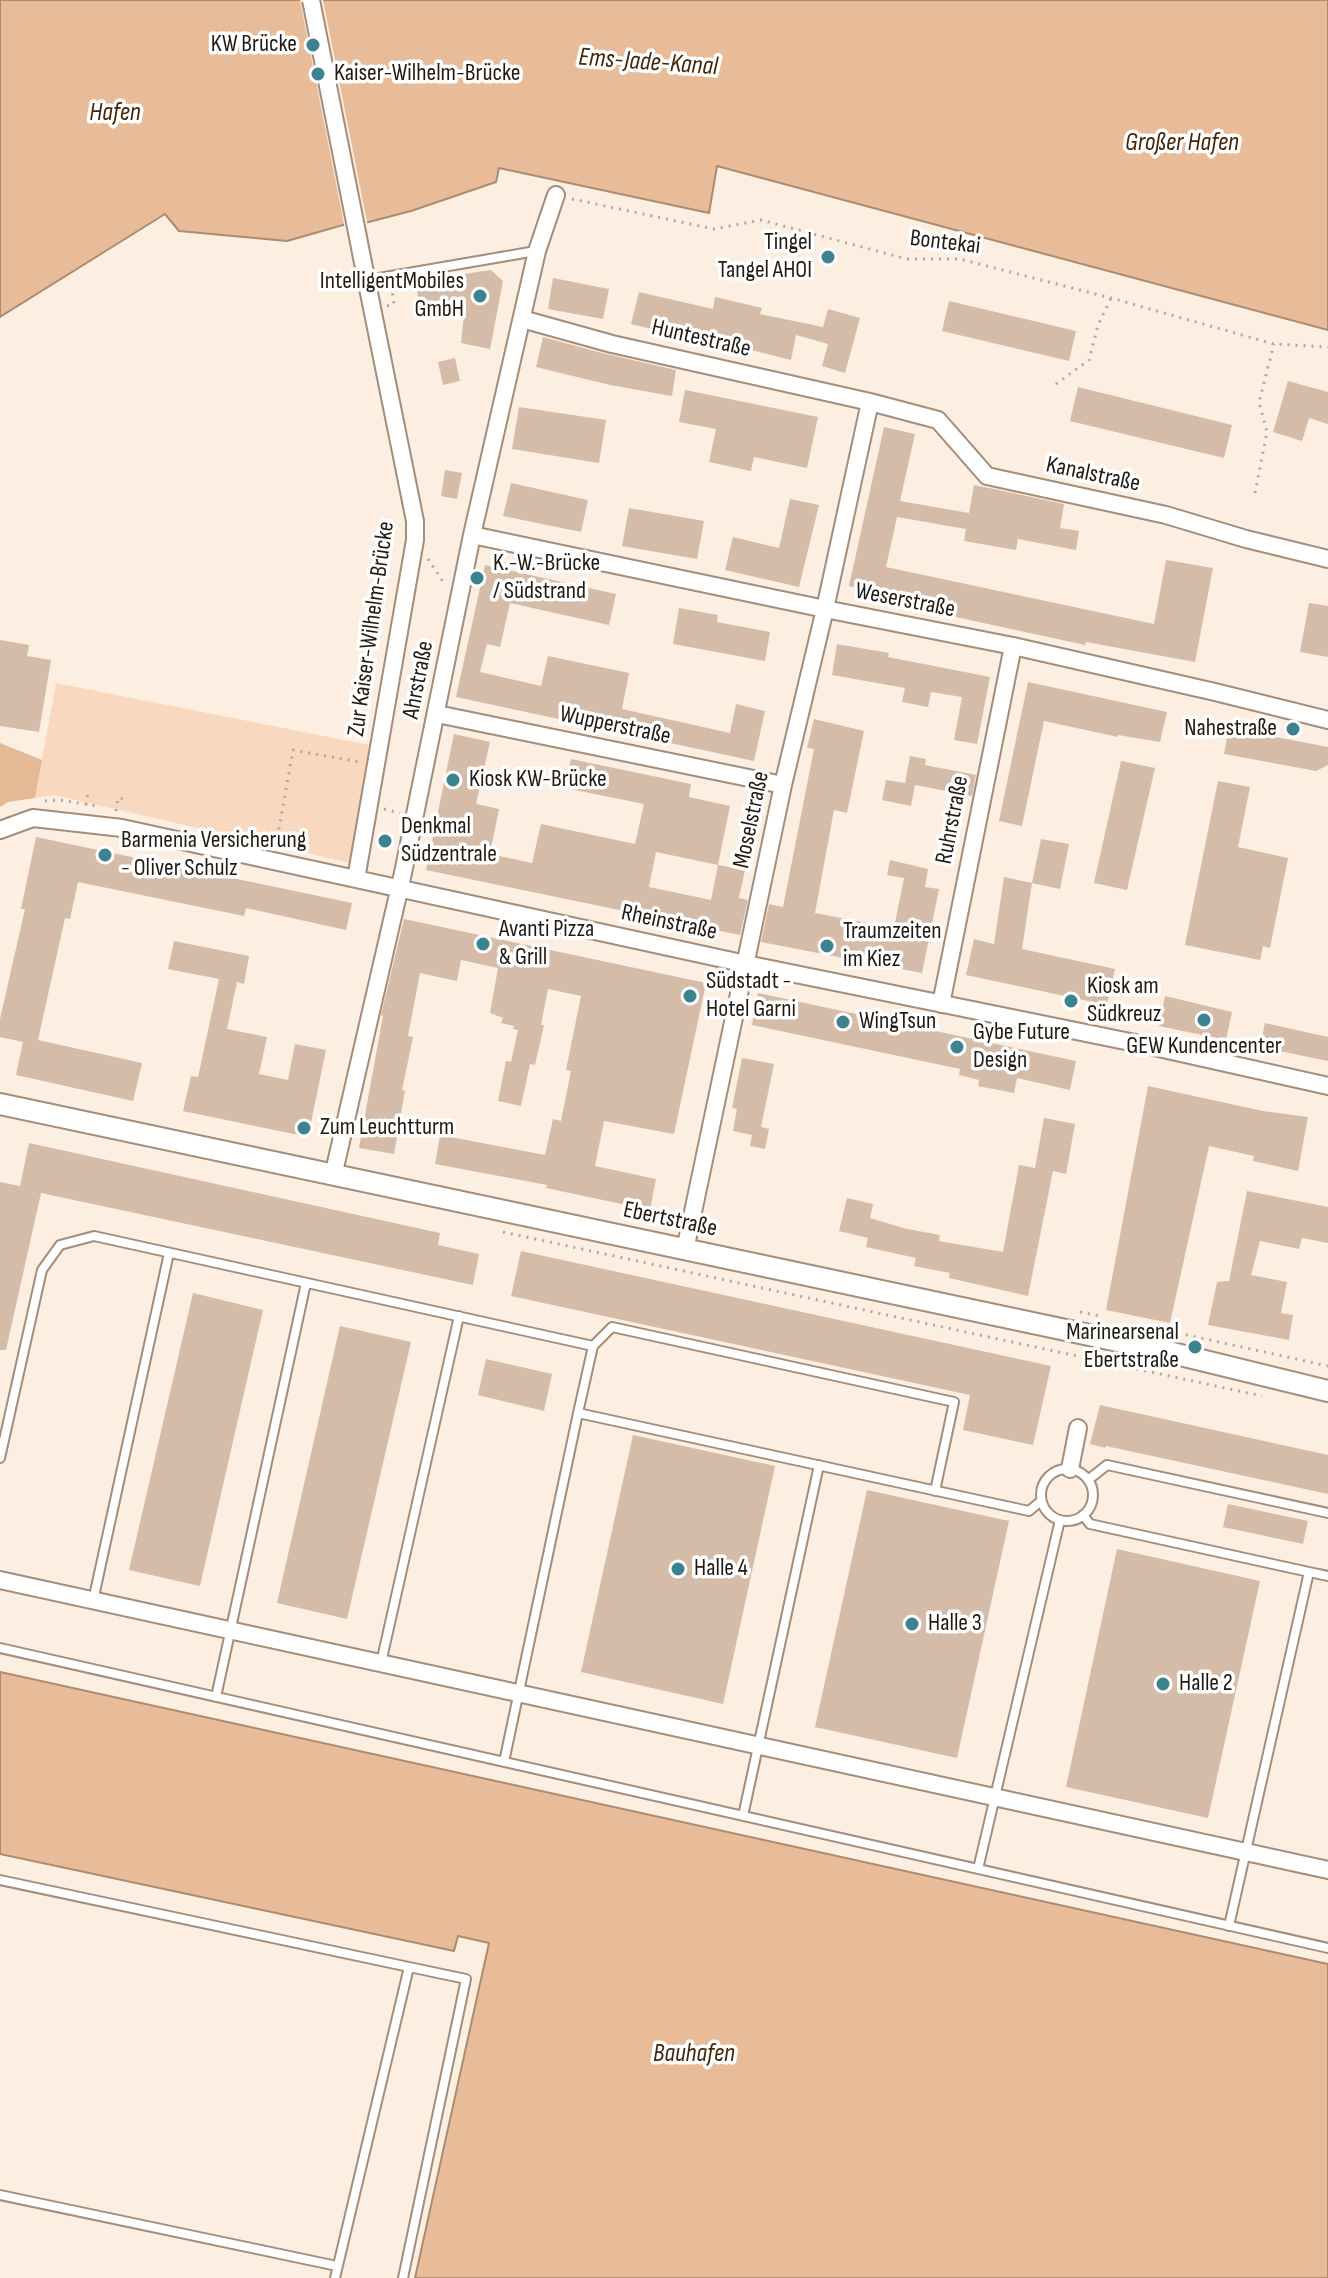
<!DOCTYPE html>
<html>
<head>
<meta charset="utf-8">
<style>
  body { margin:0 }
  canvas { display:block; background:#fdeee2 }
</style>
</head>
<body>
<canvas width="1328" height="2278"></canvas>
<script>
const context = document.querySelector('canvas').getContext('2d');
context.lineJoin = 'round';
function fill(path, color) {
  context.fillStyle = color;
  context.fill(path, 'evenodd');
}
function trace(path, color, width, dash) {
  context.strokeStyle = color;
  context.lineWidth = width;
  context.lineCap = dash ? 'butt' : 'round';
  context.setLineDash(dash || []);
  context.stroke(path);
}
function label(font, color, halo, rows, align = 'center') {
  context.font = font + ' "Sofia Sans Condensed",sans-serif';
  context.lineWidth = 7;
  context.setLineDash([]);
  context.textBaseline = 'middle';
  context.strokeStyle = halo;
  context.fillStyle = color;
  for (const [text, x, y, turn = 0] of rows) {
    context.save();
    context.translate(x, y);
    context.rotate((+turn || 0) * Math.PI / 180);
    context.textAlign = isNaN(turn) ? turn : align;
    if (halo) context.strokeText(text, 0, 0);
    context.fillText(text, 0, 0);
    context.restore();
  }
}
const green = new Path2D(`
  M56,683L369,745L350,863L54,795L35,798Z`);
const forest = new Path2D(`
  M0,743L42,760L35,798L8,802L0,807Z`);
const water = new Path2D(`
  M0,0H1328V330L717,166L709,213L499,168L496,182L411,211L361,224L343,225L287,241L179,231L165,214L0,317Z
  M0,1672L1328,1964V2278H415L489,1943L458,1936L454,1951L0,1854Z`);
const pier = new Path2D(`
  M300,0H323L368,227L345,229Z`);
const building = new Path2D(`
  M491,270L503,281L490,349L461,343L465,305L429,310L428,302L419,304L417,289L425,287L424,280Z
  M553,278L609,289L603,319L548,309Z
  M639,292L713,309L715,297L762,308L760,314L823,327L828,309L860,318L845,373L822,366L828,344L796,335L791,360L688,334V338L631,324Z
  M949,301L1076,331L1069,361L942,331Z
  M543,337L598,352L676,370L672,396L610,385L536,367Z
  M455,358L460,381L443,385L438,362Z
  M1288,381L1328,392V424L1309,418L1302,441L1273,432Z
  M1078,387L1232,425L1224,458L1070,421Z
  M685,390L818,417L807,468L754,457L751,471L709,462L716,429L679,422Z
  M519,407L606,420L599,463L512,449Z
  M884,427L915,434L900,501L969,513L974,485L994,489L1064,504L1060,528L1079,531L1076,550L1018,539L1016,550L964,541L966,529L897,517L886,567L1154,624L1166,560L1213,568L1195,662L1086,642L1085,645L942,614L894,604L896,597L849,586Z
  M445,470L462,473L457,499L441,496Z
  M511,483L588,500L581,532L503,516Z
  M790,499L819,505L799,587L725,570L733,537L779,548Z
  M629,508L704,521L697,559L622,546Z
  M485,565L616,594L609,625L510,603L500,647L487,644L480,672L541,686L548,656L629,673L622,709L730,733L736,704L765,711L754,761L456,697Z
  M1309,603L1328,606V657L1300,652Z
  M679,608L718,615L717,622L770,632L765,661L673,644Z
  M0,640L29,645L27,656L51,660L39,732L0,726Z
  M837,644L889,653L888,657L990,677L977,744L954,740L962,697L931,692L928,707L902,702L905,688L832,675Z
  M1028,682L1167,712L1160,742L1118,735V737L1044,721L1022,826L999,821Z
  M814,719L864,731L847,813L834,810L815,913L894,928L904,878L887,875L890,860L928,869L925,887L939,889L922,973L761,942L769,904L783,907L814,749L807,748Z
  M1229,728L1328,747V765L1316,771L1224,754Z
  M454,734L490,742L476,804L499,809L490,854L532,863L541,824L635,844L644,804L565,788L571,759L691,784L689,797L730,806L718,865L745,870L739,898L748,900L740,935L426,870ZM656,852L718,865L711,900L649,887Z
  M910,756L926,759L925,765L976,775L972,796L915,785L911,806L882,800L886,780L905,783Z
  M1121,761L1155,768L1127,890L1094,883Z
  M1218,781L1250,787L1238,847L1288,858L1270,948L1263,946L1260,960L1185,945Z
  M36,837L352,903L346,930L246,908L244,916L78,882L70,919L65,918L38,1040L142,1063L133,1101L16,1075L23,1042L0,1037V1019L25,909H21Z
  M1041,839L1069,844L1060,889L1032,883Z
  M1004,877L1032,883L1022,949L1115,969L1107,1005L966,975L974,939L994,944Z
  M404,919L706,983L674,1134L604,1121L595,1166L656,1179L650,1210L546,1188L547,1185L435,1164L440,1135L545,1155L553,1119L561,1121L571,1071L566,1070L581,996L548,989L541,1025H544L535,1065L530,1064L521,1106L498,1101L506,1061L511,1062L518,1030L513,1029L514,1026L501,1023L503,1018L490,1013L498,968L461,960L457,981L420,973L408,1036L413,1037L402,1090L405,1091L394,1154L359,1148L383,1016L381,1015Z
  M174,941L249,956L244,984L237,982L227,1029L267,1037L259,1074L288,1080L295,1044L326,1050L308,1137L183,1111L191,1076L198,1077L219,979L168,969Z
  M758,993L1076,1061L1070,1090L1017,1078L1014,1093L978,1086L979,1080L959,1075L960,1069L752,1025Z
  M1165,996L1232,1012L1226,1040L1159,1026Z
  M1265,1023L1328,1037V1061L1260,1047Z
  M742,1058L774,1064L761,1127L769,1129L765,1149L750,1146L752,1135L733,1131L737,1109L732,1108Z
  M1148,1086L1263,1111L1308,1117L1298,1171L1253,1161L1254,1156L1209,1146L1170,1323L1106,1310Z
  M1044,1118L1075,1124L1066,1174L1053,1171L1028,1296L949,1278L950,1273L914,1266L916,1258L866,1247L868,1238L839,1231L847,1198L873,1204L870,1218L907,1229L940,1235L939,1241L1003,1252L1019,1165L1035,1168Z
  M29,1143L440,1233L438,1245L479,1254L473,1285L41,1193L6,1350H0V1182L20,1186Z
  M1247,1191L1328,1207V1243L1302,1238L1299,1249L1260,1241L1251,1275L1287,1282L1281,1313L1293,1315L1289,1340L1208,1325L1217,1282L1229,1281Z
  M521,1251L1051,1366L1033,1445L963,1430L970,1395L511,1296Z
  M193,1293L263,1310L200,1586L129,1570Z
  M340,1326L411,1342L347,1619L277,1603Z
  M486,1359L552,1374L544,1411L478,1395Z
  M1100,1405L1328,1455V1494L1106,1446L1105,1448L1090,1444Z
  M633,1435L775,1466L723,1704L581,1672Z
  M867,1490L1009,1521L957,1758L815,1727Z
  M1228,1504L1308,1521L1303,1544L1223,1527Z
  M1117,1549L1260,1581L1208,1818L1066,1787Z`);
const path = new Path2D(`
  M572,199L714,229L761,220L907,259H960L1111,298L1274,344L1328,347
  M387,306L394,304L392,290H395
  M1056,384L1089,360L1098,325L1111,298
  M1255,493L1267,432L1259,402L1274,344
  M428,559L444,583
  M45,801L60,800L97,806
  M86,805L88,792
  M384,809L400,813
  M116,811L118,798L125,799
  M276,845L293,750L360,762
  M503,1232L1262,1396
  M1080,1312L1100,1316
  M1178,1333L1328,1366`);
const service = new Path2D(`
  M350,283L536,251
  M593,1346L612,1327L954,1402L935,1491
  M0,1458L42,1270L60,1245L94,1236L593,1346L578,1413L1029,1511L1041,1501
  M1041 1495a26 26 0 1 1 52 0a26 26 0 1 1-52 0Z
  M1088,1480L1107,1465L1328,1513
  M1083,1515L1090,1524L1309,1572
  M93,1601L169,1253
  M0,1648L1328,1948
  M381,1663L459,1316
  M216,1697L306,1283
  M504,1762L578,1413
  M743,1816L819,1465
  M978,1869L1060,1520
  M0,1880L409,1967L335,2278
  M1229,1926L1309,1572L1328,1576
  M0,2195L337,2266
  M403,2278L466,1979L409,1967`);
const minor = new Path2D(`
  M522,319L612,344L870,402L938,420L987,476L1166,515L1246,539L1328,559
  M472,535L825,609L1013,646L1215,692L1328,720
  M437,714L783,785
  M0,830L33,818L122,828L746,964L1145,1045L1328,1086
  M356,879L415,540V521L369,293
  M941,1004L1013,646
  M333,1176L403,873L472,535L537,251L556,195
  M685,1250L783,785L825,609L870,402
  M1070,1469L1078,1428
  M0,1580L1328,1870`);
const tertiary = new Path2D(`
  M0,1104L1160,1350L1328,1391`);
const minorBridge = new Path2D(`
  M311,0L369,293`);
const markers = [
  [313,45,8,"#3d828f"],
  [318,74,8,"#3d828f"],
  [828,257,8,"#3d828f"],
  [480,296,8,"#3d828f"],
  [477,578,8,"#3d828f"],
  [1293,729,8,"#3d828f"],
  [453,780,8,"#3d828f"],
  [385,841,8,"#3d828f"],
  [105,855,8,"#3d828f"],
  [483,944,8,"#3d828f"],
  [827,946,8,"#3d828f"],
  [690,996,8,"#3d828f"],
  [1071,1001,8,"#3d828f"],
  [1204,1020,8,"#3d828f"],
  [843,1022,8,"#3d828f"],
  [957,1047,8,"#3d828f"],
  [304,1128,8,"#3d828f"],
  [1195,1347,8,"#3d828f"],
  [678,1569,8,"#3d828f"],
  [912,1624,8,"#3d828f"],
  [1163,1684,8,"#3d828f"]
];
const poiNames = [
  ["KW Brücke",297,45,"right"],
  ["Kaiser-Wilhelm-Brücke",334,74],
  ["Tingel",812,243,"right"],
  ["Tangel AHOI",812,271,"right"],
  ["IntelligentMobiles",464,282,"right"],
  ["GmbH",464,310,"right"],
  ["K.-W.-Brücke",493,564],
  ["/ Südstrand",493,592],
  ["Nahestraße",1277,729,"right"],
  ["Kiosk KW-Brücke",469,780],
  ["Denkmal",401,827],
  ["Südzentrale",401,855],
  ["Barmenia Versicherung",121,841],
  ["- Oliver Schulz",121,869],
  ["Avanti Pizza",499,930],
  ["& Grill",499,958],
  ["Traumzeiten",843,932],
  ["im Kiez",843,960],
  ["Südstadt -",706,982],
  ["Hotel Garni",706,1010],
  ["Kiosk am",1087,987],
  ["Südkreuz",1087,1015],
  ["WingTsun",859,1022],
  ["Gybe Future",973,1033],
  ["Design",973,1061],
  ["GEW Kundencenter",1204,1047,"center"],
  ["Zum Leuchtturm",320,1128],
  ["Marinearsenal",1179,1333,"right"],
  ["Ebertstraße",1179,1361,"right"],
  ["Halle 4",694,1569],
  ["Halle 3",928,1624],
  ["Halle 2",1179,1684]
];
const streetNames = [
  ["Bontekai",945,243,7],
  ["Huntestraße",701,339,13],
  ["Kanalstraße",1093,475,12],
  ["Weserstraße",905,601,11],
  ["Zur Kaiser-Wilhelm-Brücke",372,629,-82],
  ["Ahrstraße",419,680,-79],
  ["Wupperstraße",615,726,12],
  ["Moselstraße",752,820,-78],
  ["Ruhrstraße",953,820,-79],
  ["Rheinstraße",669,923,12],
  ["Ebertstraße",670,1220,12]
];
const waterNames = [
  ["Ems-Jade-Kanal",648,63,4],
  ["Hafen",115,113],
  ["Großer Hafen",1182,143],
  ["Bauhafen",694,2054]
];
fill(green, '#f8d9c0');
fill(forest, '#e4b996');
fill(water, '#e8bc99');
trace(water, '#ad8b70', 2);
fill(pier, '#fdeee2');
fill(building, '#d4bca9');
trace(service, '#a48d7a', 12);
trace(minor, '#a48d7a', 20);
trace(tertiary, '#a48d7a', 24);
trace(path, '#b3a69c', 3, [2, 6]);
trace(service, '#fff', 8);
trace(minor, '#fff', 16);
trace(tertiary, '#fff', 20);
trace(minorBridge, '#a48d7a', 20, []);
trace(minorBridge, '#fff', 16);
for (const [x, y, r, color] of markers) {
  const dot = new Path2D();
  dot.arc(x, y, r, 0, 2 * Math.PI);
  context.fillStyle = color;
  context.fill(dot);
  trace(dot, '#fff', 3);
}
label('24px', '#221a12', '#fff', poiNames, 'left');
label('24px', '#221a12', '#fff', streetNames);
label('italic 26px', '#43260a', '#fff', waterNames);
</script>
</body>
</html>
